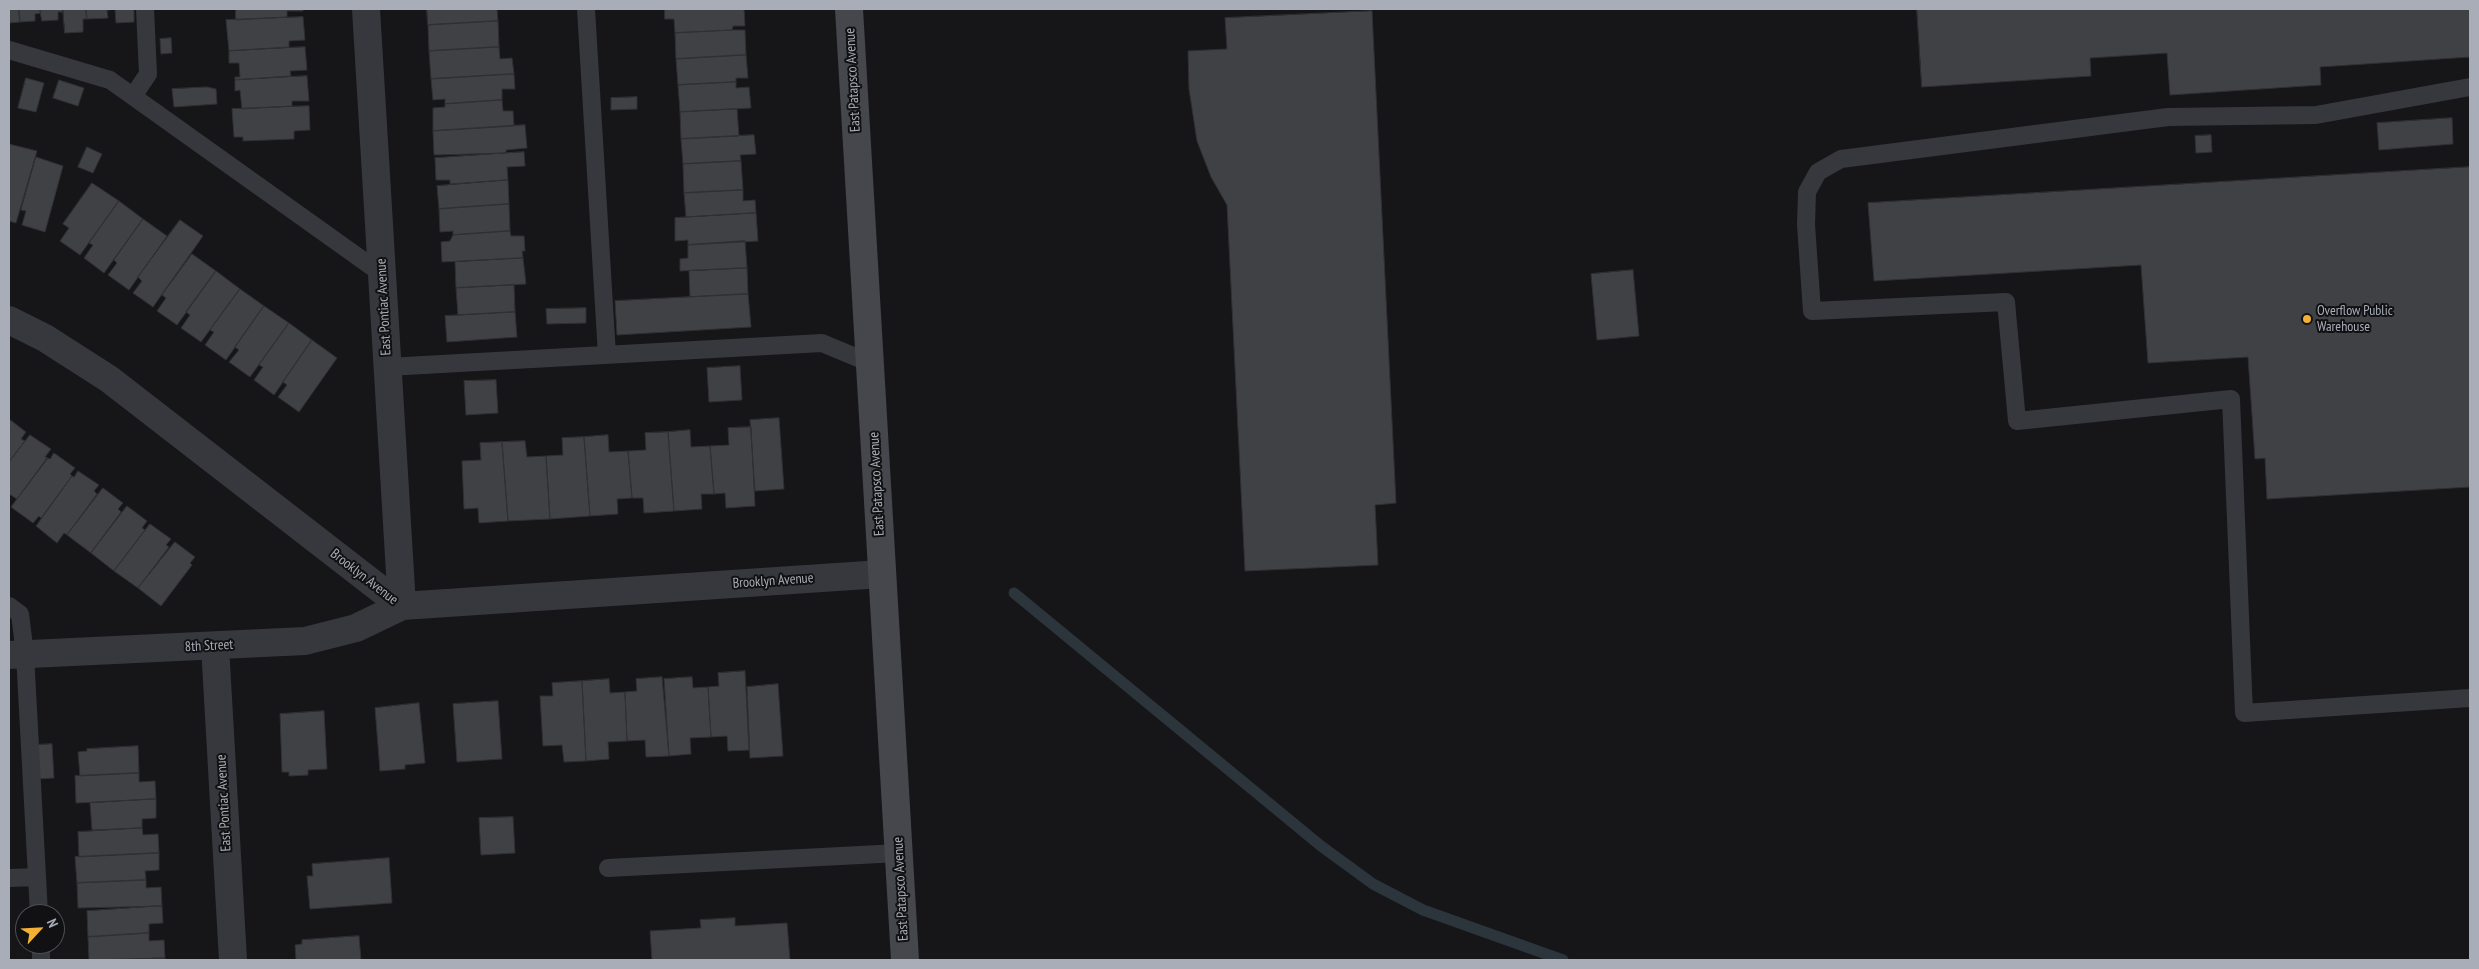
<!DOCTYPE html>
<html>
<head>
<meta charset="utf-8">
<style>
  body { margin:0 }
  #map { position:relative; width:2479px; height:969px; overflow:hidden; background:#161618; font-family:"PT Sans Narrow",sans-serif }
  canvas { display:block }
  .frame { position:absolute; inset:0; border:10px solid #a8adb8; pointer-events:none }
  .north { position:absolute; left:15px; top:904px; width:50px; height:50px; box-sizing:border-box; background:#111113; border:1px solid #4d4f55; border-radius:50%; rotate:65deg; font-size:14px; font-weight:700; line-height:20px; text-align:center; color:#a8adb8 }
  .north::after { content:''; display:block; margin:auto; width:18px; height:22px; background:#f2b134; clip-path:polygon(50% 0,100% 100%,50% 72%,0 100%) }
</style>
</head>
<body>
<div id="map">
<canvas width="2479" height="969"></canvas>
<div class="frame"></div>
<div class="north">N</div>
</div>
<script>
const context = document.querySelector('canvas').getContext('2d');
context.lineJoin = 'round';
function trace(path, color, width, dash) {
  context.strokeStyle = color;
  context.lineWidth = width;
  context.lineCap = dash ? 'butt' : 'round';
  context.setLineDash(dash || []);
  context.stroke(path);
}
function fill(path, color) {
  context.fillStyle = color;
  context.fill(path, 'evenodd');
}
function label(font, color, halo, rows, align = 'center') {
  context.font = font + ' "PT Sans Narrow",sans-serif';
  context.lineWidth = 4;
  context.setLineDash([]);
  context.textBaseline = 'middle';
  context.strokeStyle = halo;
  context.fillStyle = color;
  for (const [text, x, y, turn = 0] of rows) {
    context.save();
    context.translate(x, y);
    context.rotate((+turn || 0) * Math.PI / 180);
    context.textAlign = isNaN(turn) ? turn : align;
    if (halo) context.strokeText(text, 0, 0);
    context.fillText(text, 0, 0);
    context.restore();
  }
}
const stream = new Path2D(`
  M1014,593L1321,846L1373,884L1423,910L1563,960`);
const building = new Path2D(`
  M9,9H19L20,22L9,23Z
  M19,9H40L41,13L35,14V21L20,22Z
  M40,9H63V12H58V20L42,21Z
  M63,9H86L87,19H83V32L65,33Z
  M86,9H110V10H107L108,18L87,19Z
  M110,9H134V22L116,23L115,9Z
  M236,9H303V11H287V17L236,20Z
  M427,9H497L498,21L428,25Z
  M665,9H744L745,26H733L732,30L675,33L674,19H665Z
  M1917,9H2470V57L2320,67L2321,85L2170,95L2167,53L2090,58L2091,76L1922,87Z
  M1372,11L1396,503L1375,505L1378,565L1245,571L1227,205L1211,177L1197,141L1189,89L1188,51L1227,49L1225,18Z
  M303,17L305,40L289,41V47L229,51L226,20Z
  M498,21L499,47L429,51L428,25Z
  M732,30H745L746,55L676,59L675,33Z
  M171,38L172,53L161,54L160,39Z
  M305,47L307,70L290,71L291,76L235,80V77H240L239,63H229V51Z
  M499,47L500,59L512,58L514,74L431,79L429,51Z
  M746,55L748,78H736V82L678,85L676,59Z
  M514,74L515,89H502V100L445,104V99L433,100L431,79Z
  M307,76L309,101H292V106L242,109L240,90L235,91V80Z
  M26,78L44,83L36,112L18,108Z
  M59,80L84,88L78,106L53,98Z
  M736,82V88L749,87L751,108L680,112L678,85Z
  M207,87L216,89L217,104L174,107L172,89Z
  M637,97V109L611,110V98Z
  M502,100L503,111H513L514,126L433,131V108L445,107V104Z
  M309,106L310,130L294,131V139L243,141V137H234L232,109Z
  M737,109L739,136L681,139L680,112Z
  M2452,118L2453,144L2379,150L2377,123Z
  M525,125L527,148L506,150V153L434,155L433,131Z
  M754,135L756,154L740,155L741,161L683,164L681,139Z
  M2211,135L2212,152L2196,153L2195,136Z
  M9,144L37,151L16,223L9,221Z
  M87,147L102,154L93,173L78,167Z
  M524,152L525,166L507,167L508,180L450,184V180H436L435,158Z
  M36,157L63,166L45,232L22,225L26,211L21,210Z
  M741,161L743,190L684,193L683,164Z
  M2470,167V487L2267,499L2265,458L2255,459L2248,357L2148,363L2141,265L1874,281L1868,203Z
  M508,180L509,204L439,209L437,186Z
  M92,183L119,201L80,255L60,241L69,228L63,224Z
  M743,190V201L755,200L756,213L686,217L684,193Z
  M119,201L143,219L104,273L84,258L93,245L89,243Z
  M509,204L510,231L453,235V231L440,232L439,209Z
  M756,213L758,241L688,245V240L675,241V218Z
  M143,219L167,236L129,290L108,275L117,263L114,260Z
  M180,220L203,236L153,307L133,293L142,281L138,277Z
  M510,231L511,236H524L525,251H522L523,258L442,262L441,242L450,241L453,235Z
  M745,241L747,268L680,271V259L688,258V245Z
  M192,254L216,271L177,325L157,311L166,298L162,295Z
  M523,258L526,284L456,288L455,262Z
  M747,268L748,294L690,297L689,271Z
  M1633,270L1639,336L1597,340L1591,274Z
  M216,271L240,289L201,342L181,328L190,315L186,312Z
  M514,285L515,312L458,315L456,288Z
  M240,289L264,306L226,360L205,345L214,332L210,330Z
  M748,294L751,327L617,335L615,301Z
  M264,306L289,323L250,377L229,362L239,350L235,347Z
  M586,308V323L547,324L546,309Z
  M515,312L517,337L447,342L445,316Z
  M289,323L312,340L274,395L254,380L263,367L259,365Z
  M312,340L337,358L299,412L278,397L287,385L283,382Z
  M740,366L742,400L709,402L707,368Z
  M496,380L498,413L466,415L464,381Z
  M779,418L784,489L755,491L750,420Z
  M9,419L26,432L21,439L25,441L9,462Z
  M751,427L755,506L726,508L725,493L714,494L710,446L729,445L728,428Z
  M690,430L691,447L710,446L714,494H701L702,509L674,511L668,432Z
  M668,432L674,511L644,513L643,498H632L628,451L646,450L645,433Z
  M30,435L51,449L45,457L48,458L17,499L9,494V462Z
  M608,435L609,452L628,451L632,498L617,499L618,514L590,516L584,437Z
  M584,437L590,516L550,519L546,456L563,455L562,438Z
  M525,441L527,457L546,456L550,519L508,521L502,442Z
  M502,442L508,521L479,523L478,508L464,509L462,461L481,460L480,443Z
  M54,453L75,468L70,474L72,476L41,518L39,516L33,523L11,507L47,458L50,459Z
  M78,471L99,485L94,491L97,494L67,535L64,533L57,543L36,526L72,476L74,477Z
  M103,488L123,503L118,509L121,512L91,553L67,535Z
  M127,506L147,521L142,528L145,530L114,571L91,553Z
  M150,524L171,539L166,545L169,547L138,588L114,571Z
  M175,542L195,557L190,563L192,565L161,606L138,588Z
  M745,671L749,750L728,751L727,736L711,737L708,687L719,686L718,673Z
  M662,677L669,756L646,757L645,740L627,741L625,692L637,691L636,679Z
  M692,677L693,688L708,687L711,737L690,738L691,754L669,756L664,679Z
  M609,679L610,693L625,692L627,741L608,742L609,759L586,761L582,681Z
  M582,681L586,761L564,762L562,745L543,746L540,696H553L552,683Z
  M778,684L783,756L750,758L747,687Z
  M498,701L502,759L457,762L453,704Z
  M419,703L425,763L405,765V769L380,771L375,708Z
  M324,711L327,769L308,770V775L289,776V772H282L280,714Z
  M52,744L54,778L37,779L35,745Z
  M138,746L139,773L80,776L78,752L87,751V749Z
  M139,773V782L155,781L156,799L76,803L75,776Z
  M156,799V818L142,819V828L92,830L90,803Z
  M513,817L515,853L481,855L479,818Z
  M142,828L143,835L158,834L159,853L79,857L78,832Z
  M159,853V870L145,871L146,880L77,883L75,857Z
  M389,858L392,903L310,909L307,876H313L312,864Z
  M146,880V888L161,887L162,906L78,908L77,883Z
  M162,906L163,923L149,924V933L88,937L87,911Z
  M735,918V926L787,923L790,960H652L650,931L701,928L700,920Z
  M149,933V941L164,940L165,958L89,960L88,937Z
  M359,936L361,960H296L295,945L302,944V940Z
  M165,958V960H124Z`);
const lane = new Path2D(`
  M586,9L607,355
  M9,50L110,80L382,274
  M2470,87L2316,115L2168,117L1841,159L1818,172L1807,192L1806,225L1812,311L2006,302L2017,421L2231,399L2244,713L2470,698
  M134,95L148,74L145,9
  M387,367L822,343L870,363
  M9,606L20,614L25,654L39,914
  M608,868L899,853
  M9,878L37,877
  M41,944V960`);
const street = new Path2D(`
  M366,9L402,606
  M9,320L45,338L109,379L402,606L882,574
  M215,646L233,960
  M9,655L305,641L356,628L402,606`);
const secondary = new Path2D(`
  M849,9L905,960`);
const markers = [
  [2307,319,5,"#f2b134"]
];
const streetNames = [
  ["East Patapsco Avenue",853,80,-93],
  ["East Pontiac Avenue",384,307,-93],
  ["East Patapsco Avenue",877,484,-93],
  ["Brooklyn Avenue",364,577,38],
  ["Brooklyn Avenue",773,581,-4],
  ["8th Street",209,646,-3],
  ["East Pontiac Avenue",224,803,-93],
  ["East Patapsco Avenue",901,889,-93]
];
const poiNames = [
  ["Overflow Public",2317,311],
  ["Warehouse",2317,327]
];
trace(stream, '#2c353c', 11);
fill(building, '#404145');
trace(building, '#303034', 1);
trace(lane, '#37383d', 18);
trace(street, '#37383d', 28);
trace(secondary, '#45474d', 28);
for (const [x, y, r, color] of markers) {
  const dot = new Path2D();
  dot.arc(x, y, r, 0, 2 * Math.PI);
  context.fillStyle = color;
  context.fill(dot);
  trace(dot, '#111113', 2);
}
label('14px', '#a8adb8', '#111113', streetNames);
label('14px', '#a8adb8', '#111113', poiNames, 'left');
</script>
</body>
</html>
